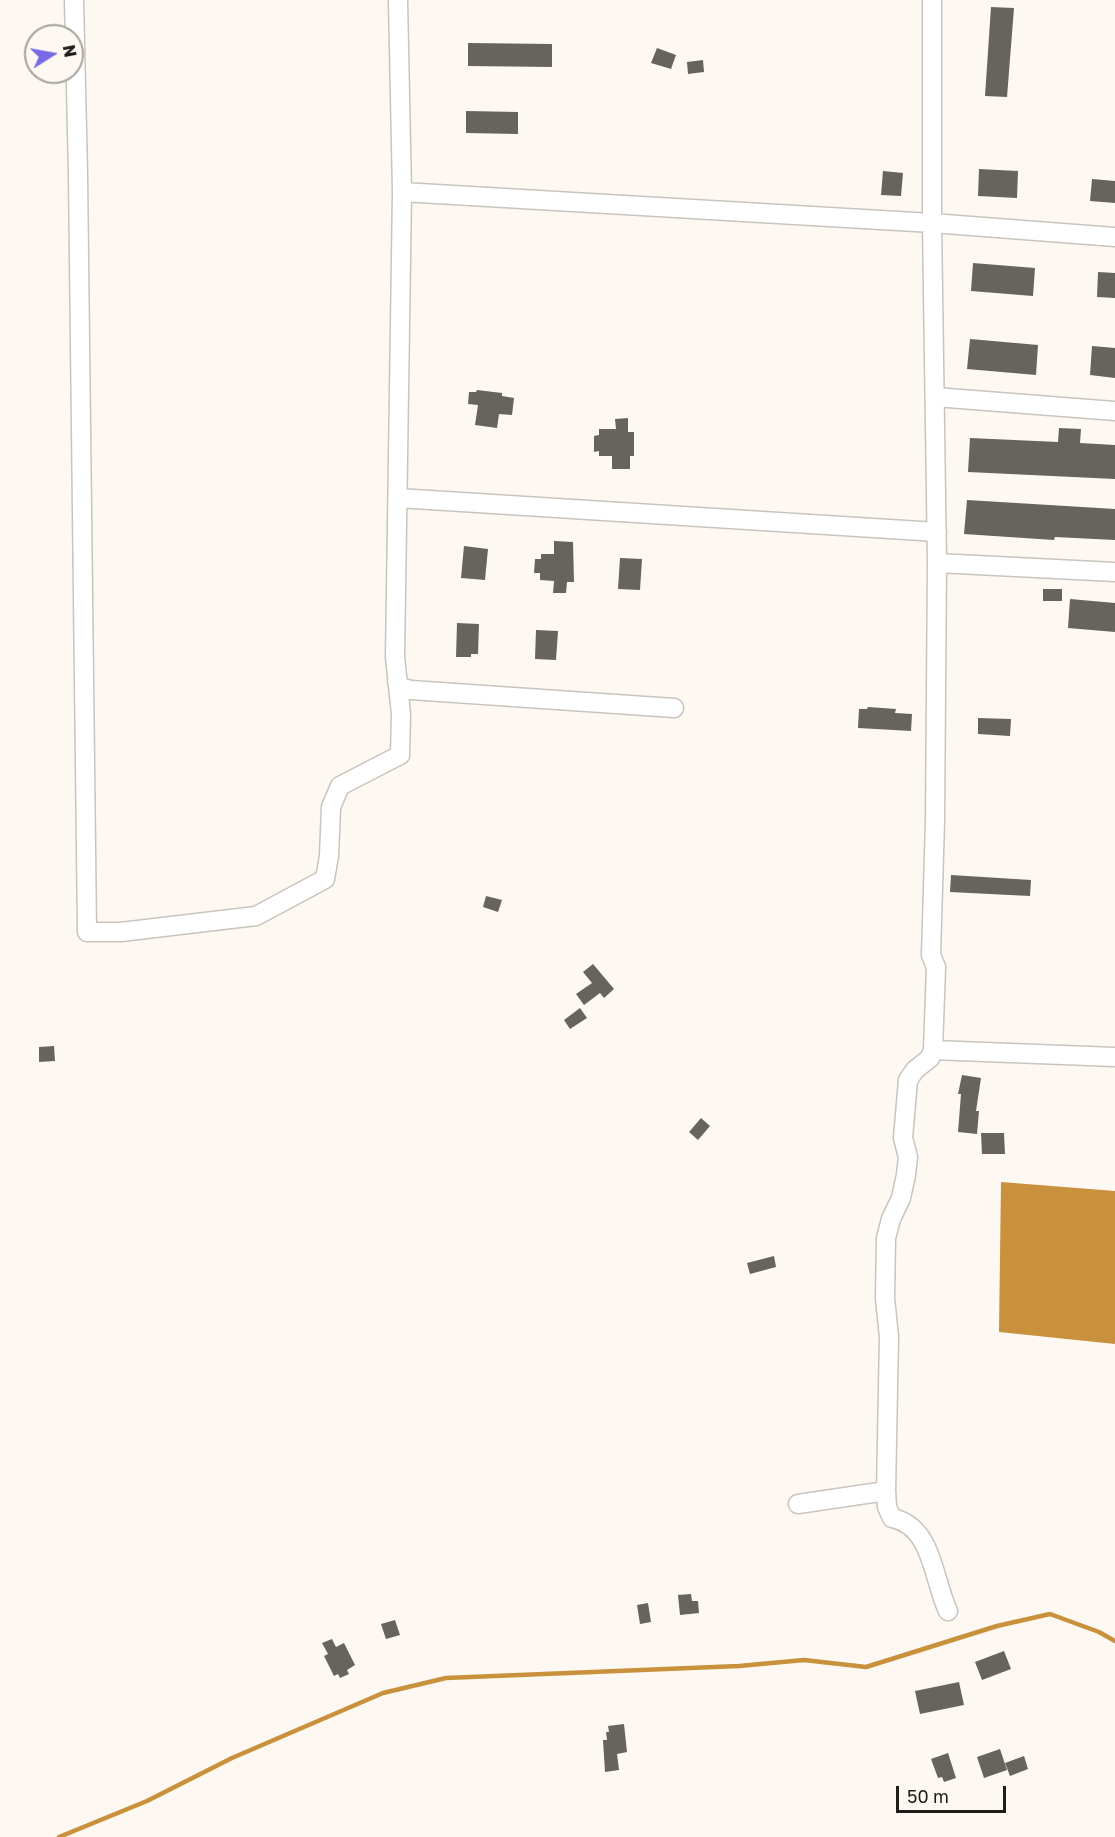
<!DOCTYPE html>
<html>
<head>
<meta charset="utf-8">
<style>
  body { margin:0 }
  #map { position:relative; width:1115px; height:1837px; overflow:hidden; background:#fdf8f1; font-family:"Golos Text",sans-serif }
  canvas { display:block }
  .north { position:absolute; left:24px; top:24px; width:60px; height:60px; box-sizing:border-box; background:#fdf8f1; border:2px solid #a5a19c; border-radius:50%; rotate:79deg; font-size:16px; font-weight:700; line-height:24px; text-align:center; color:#201e1c }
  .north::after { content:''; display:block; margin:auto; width:21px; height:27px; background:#786ae5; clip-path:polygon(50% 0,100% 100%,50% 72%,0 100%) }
  .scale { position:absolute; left:896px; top:1786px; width:110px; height:27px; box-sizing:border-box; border:3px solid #201e1c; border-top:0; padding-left:8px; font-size:18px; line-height:21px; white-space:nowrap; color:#201e1c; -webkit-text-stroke:4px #fdf8f1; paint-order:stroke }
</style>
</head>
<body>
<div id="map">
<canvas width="1115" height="1837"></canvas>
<div class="north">N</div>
<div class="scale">50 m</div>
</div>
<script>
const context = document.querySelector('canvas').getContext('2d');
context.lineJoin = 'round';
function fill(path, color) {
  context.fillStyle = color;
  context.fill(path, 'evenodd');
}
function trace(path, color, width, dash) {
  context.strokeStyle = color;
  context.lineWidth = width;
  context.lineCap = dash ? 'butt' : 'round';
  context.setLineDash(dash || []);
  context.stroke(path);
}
const water = new Path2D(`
  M1001,1182L1115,1191V1344L999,1332Z`);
const stream = new Path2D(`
  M59,1837L147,1801L232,1758L383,1693L446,1678L739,1666L804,1660L866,1667L997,1626L1050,1614L1099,1632L1115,1641`);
const building = new Path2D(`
  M991,7L1014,8L1007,97L985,96Z
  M468,43L552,44V67L468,66Z
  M657,48L676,55L671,69L651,63Z
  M703,60L704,72L688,74L687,62Z
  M466,111L518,112V134L466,133Z
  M979,169L1018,171L1017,198L978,196Z
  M883,171L903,173L901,196L881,195Z
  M1092,179L1115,181V203L1090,201Z
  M973,263L1035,268L1033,296L971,291Z
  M1098,272L1115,273V298L1097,297Z
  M970,339L1038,345L1036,375L967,369Z
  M1092,346L1115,348V378L1090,375Z
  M477,390L502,393V396L514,398L512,415L499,414L497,428L475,425L478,405L468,404L469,392H476Z
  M628,418V432H634V456H630V469H612V456H599V451L594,452V436L599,435V429H616L615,419Z
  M1059,428L1081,429L1080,443L1115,445V479L968,472L970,438L1058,442Z
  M967,500L1115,509V540L1055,537L1054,540L964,534Z
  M554,541L573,542L574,582H567L566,593H553L554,581L540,580V573H534L535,559H541V554H554Z
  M464,546L488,549L485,580L461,578Z
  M620,558L642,559L640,590L618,589Z
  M1043,589H1062V601H1043Z
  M1070,599L1115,603V632L1068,628Z
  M457,623L479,624L478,654H471V657H456Z
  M536,630L558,631L556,660L535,659Z
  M868,707L896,709L895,713L912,714L911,731L858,728L859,709H867Z
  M978,718L1011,719L1010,736L978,734Z
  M951,875L1031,880L1030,896L950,892Z
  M486,896L502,900L498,912L483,907Z
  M593,964L614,989L604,998L600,993L584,1005L576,994L592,983L583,972Z
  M580,1008L587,1018L570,1029L564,1020Z
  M54,1046L55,1061L39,1062V1047Z
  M962,1075L981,1078L976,1111H979L977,1134L958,1132L961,1094H958Z
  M701,1118L710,1126L698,1140L689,1132Z
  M981,1133H1004L1005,1154H982Z
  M774,1256L776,1267L750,1274L747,1263Z
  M691,1594L692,1601H698L699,1613L680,1615L678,1595Z
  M648,1603L651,1622L640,1624L637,1605Z
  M395,1620L400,1635L386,1639L381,1624Z
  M332,1639L336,1647L344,1643L355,1665L347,1670L349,1674L340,1678L338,1674L334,1676L324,1656L328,1654L322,1643Z
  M1004,1651L1011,1669L982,1680L975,1662Z
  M959,1682L964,1705L920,1714L915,1691Z
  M624,1724L627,1752L617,1754L619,1770L605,1772L603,1740H607L606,1732H609L608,1726Z
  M1000,1749L1007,1770L984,1778L977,1757Z
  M948,1753L956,1778L944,1782L942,1777L938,1778L931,1759Z
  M1024,1756L1028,1769L1010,1776L1005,1763Z`);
const minor = new Path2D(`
  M74,0L78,174L87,932H121L256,916L325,879L329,856L331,807L340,786L400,755L401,714L395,657L402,192L398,0
  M932,0V223L937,563L935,821L931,955L936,967L933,1050L1115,1057
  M402,192L932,223L1115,237
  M935,397L1115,411
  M398,498L937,532
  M937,563L1115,572
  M397,682L403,688L411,690L674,708
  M933,1050L930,1058L915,1070L908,1080L903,1138L908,1157L906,1175L901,1198L891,1219L886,1238L885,1298L889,1337L886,1491L887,1507L892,1518C933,1526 933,1580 948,1611
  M798,1504L886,1491`);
fill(water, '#c9913c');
trace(stream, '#c9913c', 4.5);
fill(building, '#67635d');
trace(minor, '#c9c4be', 21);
trace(minor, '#fff', 18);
</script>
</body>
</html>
